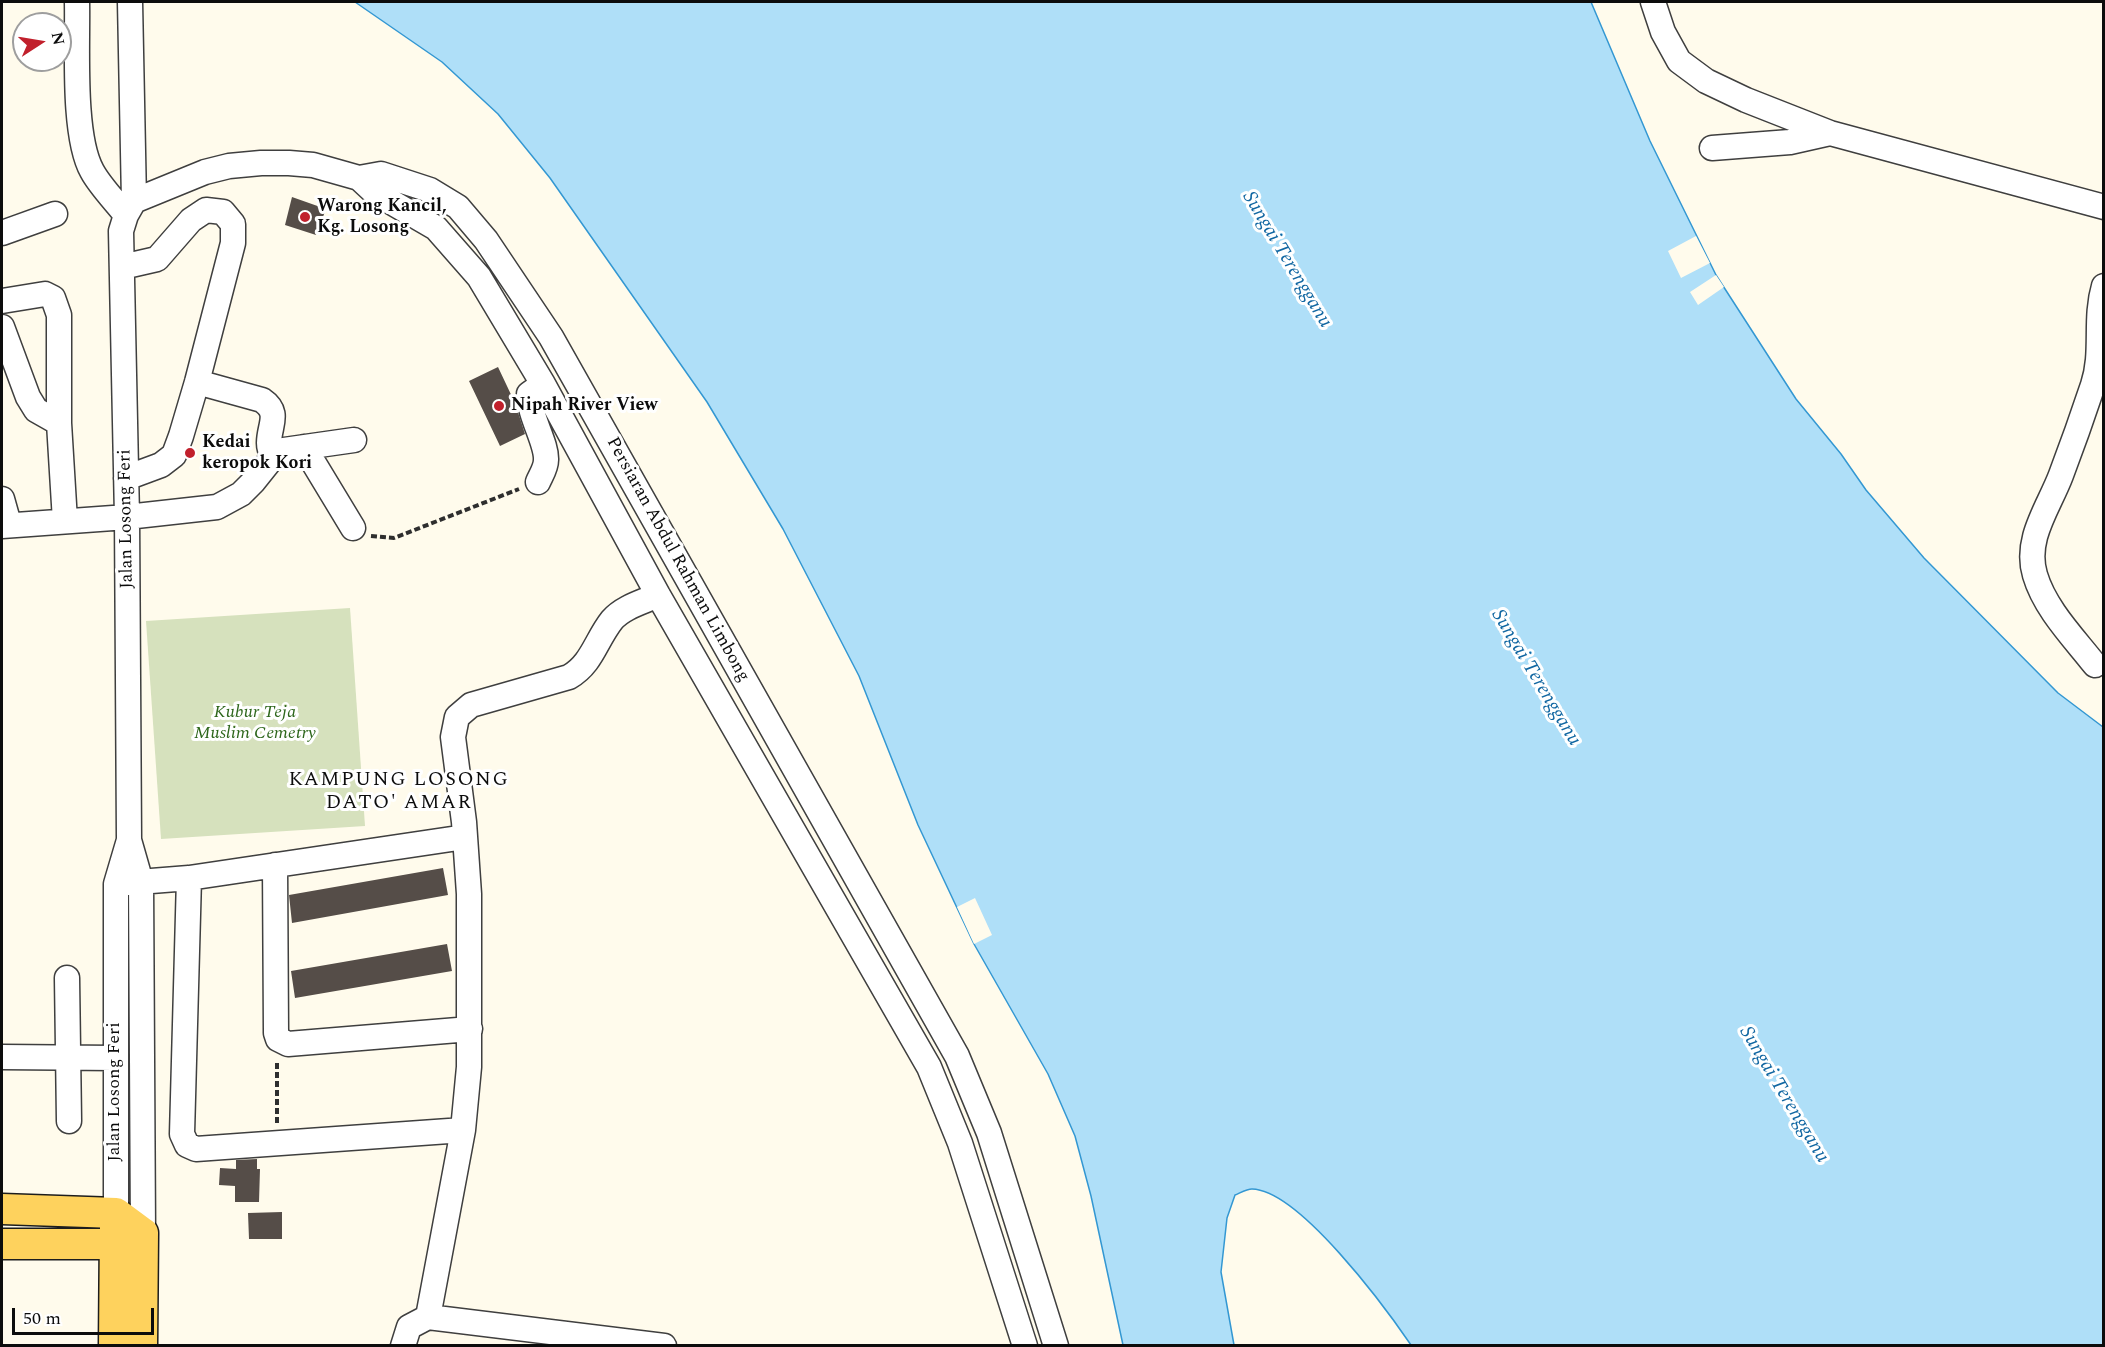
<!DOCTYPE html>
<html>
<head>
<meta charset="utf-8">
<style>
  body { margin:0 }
  #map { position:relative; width:2105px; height:1347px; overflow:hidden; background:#fffbec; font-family:Spectral,serif }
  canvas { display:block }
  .frame { position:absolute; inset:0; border:3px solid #0c0c0c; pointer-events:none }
  .north { position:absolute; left:12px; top:12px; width:60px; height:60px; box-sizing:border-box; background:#fff; border:2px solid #9e9e9e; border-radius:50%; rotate:78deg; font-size:16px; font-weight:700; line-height:24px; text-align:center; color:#0c0c0c }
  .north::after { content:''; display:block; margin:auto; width:21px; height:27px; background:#c1202c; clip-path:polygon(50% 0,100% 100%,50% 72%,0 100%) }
  .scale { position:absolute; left:12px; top:1308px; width:142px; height:27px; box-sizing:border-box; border:3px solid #0c0c0c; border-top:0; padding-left:8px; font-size:18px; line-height:21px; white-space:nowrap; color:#0c0c0c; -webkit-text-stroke:4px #fff; paint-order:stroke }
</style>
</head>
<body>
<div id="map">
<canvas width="2105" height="1347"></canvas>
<div class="frame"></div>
<div class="north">N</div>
<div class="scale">50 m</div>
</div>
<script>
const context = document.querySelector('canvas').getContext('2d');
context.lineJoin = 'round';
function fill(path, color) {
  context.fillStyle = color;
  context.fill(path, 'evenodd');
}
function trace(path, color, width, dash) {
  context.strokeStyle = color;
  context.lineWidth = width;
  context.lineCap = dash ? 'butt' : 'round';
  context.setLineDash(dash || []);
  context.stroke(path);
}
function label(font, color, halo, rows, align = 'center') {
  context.font = font + ' Spectral,serif';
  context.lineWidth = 6;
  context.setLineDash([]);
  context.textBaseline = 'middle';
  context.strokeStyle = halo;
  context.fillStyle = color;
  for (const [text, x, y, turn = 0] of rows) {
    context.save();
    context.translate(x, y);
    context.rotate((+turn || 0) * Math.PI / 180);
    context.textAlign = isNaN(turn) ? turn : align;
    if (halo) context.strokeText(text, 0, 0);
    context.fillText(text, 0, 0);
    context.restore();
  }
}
const cemetery = new Path2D(`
  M350,608L365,826L161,839L146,621Z`);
const water = new Path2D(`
  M355,2H1591L1650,141L1716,275L1796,399L1841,454L1866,490L1924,558L2058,693L2103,727V1345H1411C1385,1307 1299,1190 1252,1189C1247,1189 1240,1193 1235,1195L1227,1218L1221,1272L1234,1345H1123L1091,1196L1075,1136L1048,1074L974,944L918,825L859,676L783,529L707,402L550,178L498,114L442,62Z`);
const pier = new Path2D(`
  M1696,236L1710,263L1681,278L1668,251Z
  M1716,275L1724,287L1698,305L1690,292Z
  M975,898L992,935L974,944L957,907Z`);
const building = new Path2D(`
  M292,197L326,209L316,235L285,225Z
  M498,367L515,403L525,434L500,446L469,381Z
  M443,868L448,895L292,923L289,895Z
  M447,944L452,971L295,998L291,971Z
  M257,1159V1169H260L259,1202H235V1186L219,1185L220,1168L236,1169V1160Z
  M282,1212V1239H249L248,1213Z`);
const path = new Path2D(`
  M371,536L394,538L519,489
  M277,1123V1061`);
const minor = new Path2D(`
  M77,2C78,44 72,135 92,171C100,186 115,201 126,215
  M130,2L134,201L126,215L121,231L127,517L129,840L141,882L143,1233
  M1653,2L1663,32L1679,61L1706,81L1746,100L1830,133L2104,207
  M1712,148L1790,142L1830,133
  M359,178L374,192L436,228L479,277L543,384L658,595L929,1067L960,1143L1025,1346
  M134,201L205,172L229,166L261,163H289L313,165L359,178L381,174L430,190L458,207L486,240L551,337L957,1056L989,1133L1056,1346
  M2,233L55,214
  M122,267L157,259L191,220L206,210L223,212L233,224V243L197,382L181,436L174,455L161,465L126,478
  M2,301L45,294L53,298L59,315V423
  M2,327L28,397L36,410L59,423L65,521
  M197,382L262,400C281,413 269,425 269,443C269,448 271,453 273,457
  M304,447L353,528
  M538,482C541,475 546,468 546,460C547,443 529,416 529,394L543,384
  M2,499L9,524
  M2,526L127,517L217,507L241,494L253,482L273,457L284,450L354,440
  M2095,665C2074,638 2045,609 2035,575C2024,539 2049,507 2061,475C2072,446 2083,415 2093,385C2104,352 2094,320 2104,286
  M275,865L276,1033L278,1039L288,1044L470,1029
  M189,878L182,1134L187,1145L196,1149L463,1130
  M126,883L189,878L465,837
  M67,978L69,1121
  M2,1057L115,1058
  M116,1213V884L129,840
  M428,1317L463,1130L469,1067V894L464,822L453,737L457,717L471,705L569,677C592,664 596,640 612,620C623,607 643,602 658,595
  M403,1346L409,1327L428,1317L664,1346`);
const major = new Path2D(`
  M2,1209L116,1213L143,1233
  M2,1244H114L143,1233
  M114,1346L115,1225
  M142,1346L143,1233`);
const markers = [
  [305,217,6,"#c1202c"],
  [499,406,6,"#c1202c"],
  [190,453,6,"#c1202c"]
];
const poiNames = [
  ["Warong Kancil,",317,207],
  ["Kg. Losong",317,228],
  ["Nipah River View",511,406],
  ["Kedai",202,443],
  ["keropok Kori",202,464]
];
const streetNames = [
  ["Jalan Losong Feri",127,519,-91],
  ["Persiaran Abdul Rahman Limbong",677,560,61],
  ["Jalan Losong Feri",115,1092,-90]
];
const parkNames = [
  ["Kubur Teja",255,713],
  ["Muslim Cemetry",255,734]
];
const waterNames = [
  ["Sungai Terengganu",1286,260,59],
  ["Sungai Terengganu",1535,678,59],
  ["Sungai Terengganu",1783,1095,59]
];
const neighbourhoodNames = [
  ["KAMPUNG LOSONG",399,781],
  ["DATO' AMAR",399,804]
];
fill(cemetery, '#d6e1bd');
fill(water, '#afdff8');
trace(water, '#3397d2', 1.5);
fill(pier, '#fffbec');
fill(building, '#554d48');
trace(minor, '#3f3f3f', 27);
trace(major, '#1d1d1d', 33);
trace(path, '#2e2e2e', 4, [6, 3]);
trace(minor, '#fff', 24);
trace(major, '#fed25d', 30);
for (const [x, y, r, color] of markers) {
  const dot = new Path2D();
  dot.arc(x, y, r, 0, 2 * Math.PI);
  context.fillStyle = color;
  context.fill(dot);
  trace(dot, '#fff', 2);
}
label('bold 18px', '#0c0c0c', '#fff', poiNames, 'left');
label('18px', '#0c0c0c', '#fff', streetNames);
label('italic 18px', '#2d661b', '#fff', parkNames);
label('italic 20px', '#1167a2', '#fff', waterNames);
context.letterSpacing = '1.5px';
label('20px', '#0c0c0c', '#fff', neighbourhoodNames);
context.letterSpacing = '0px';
</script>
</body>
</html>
